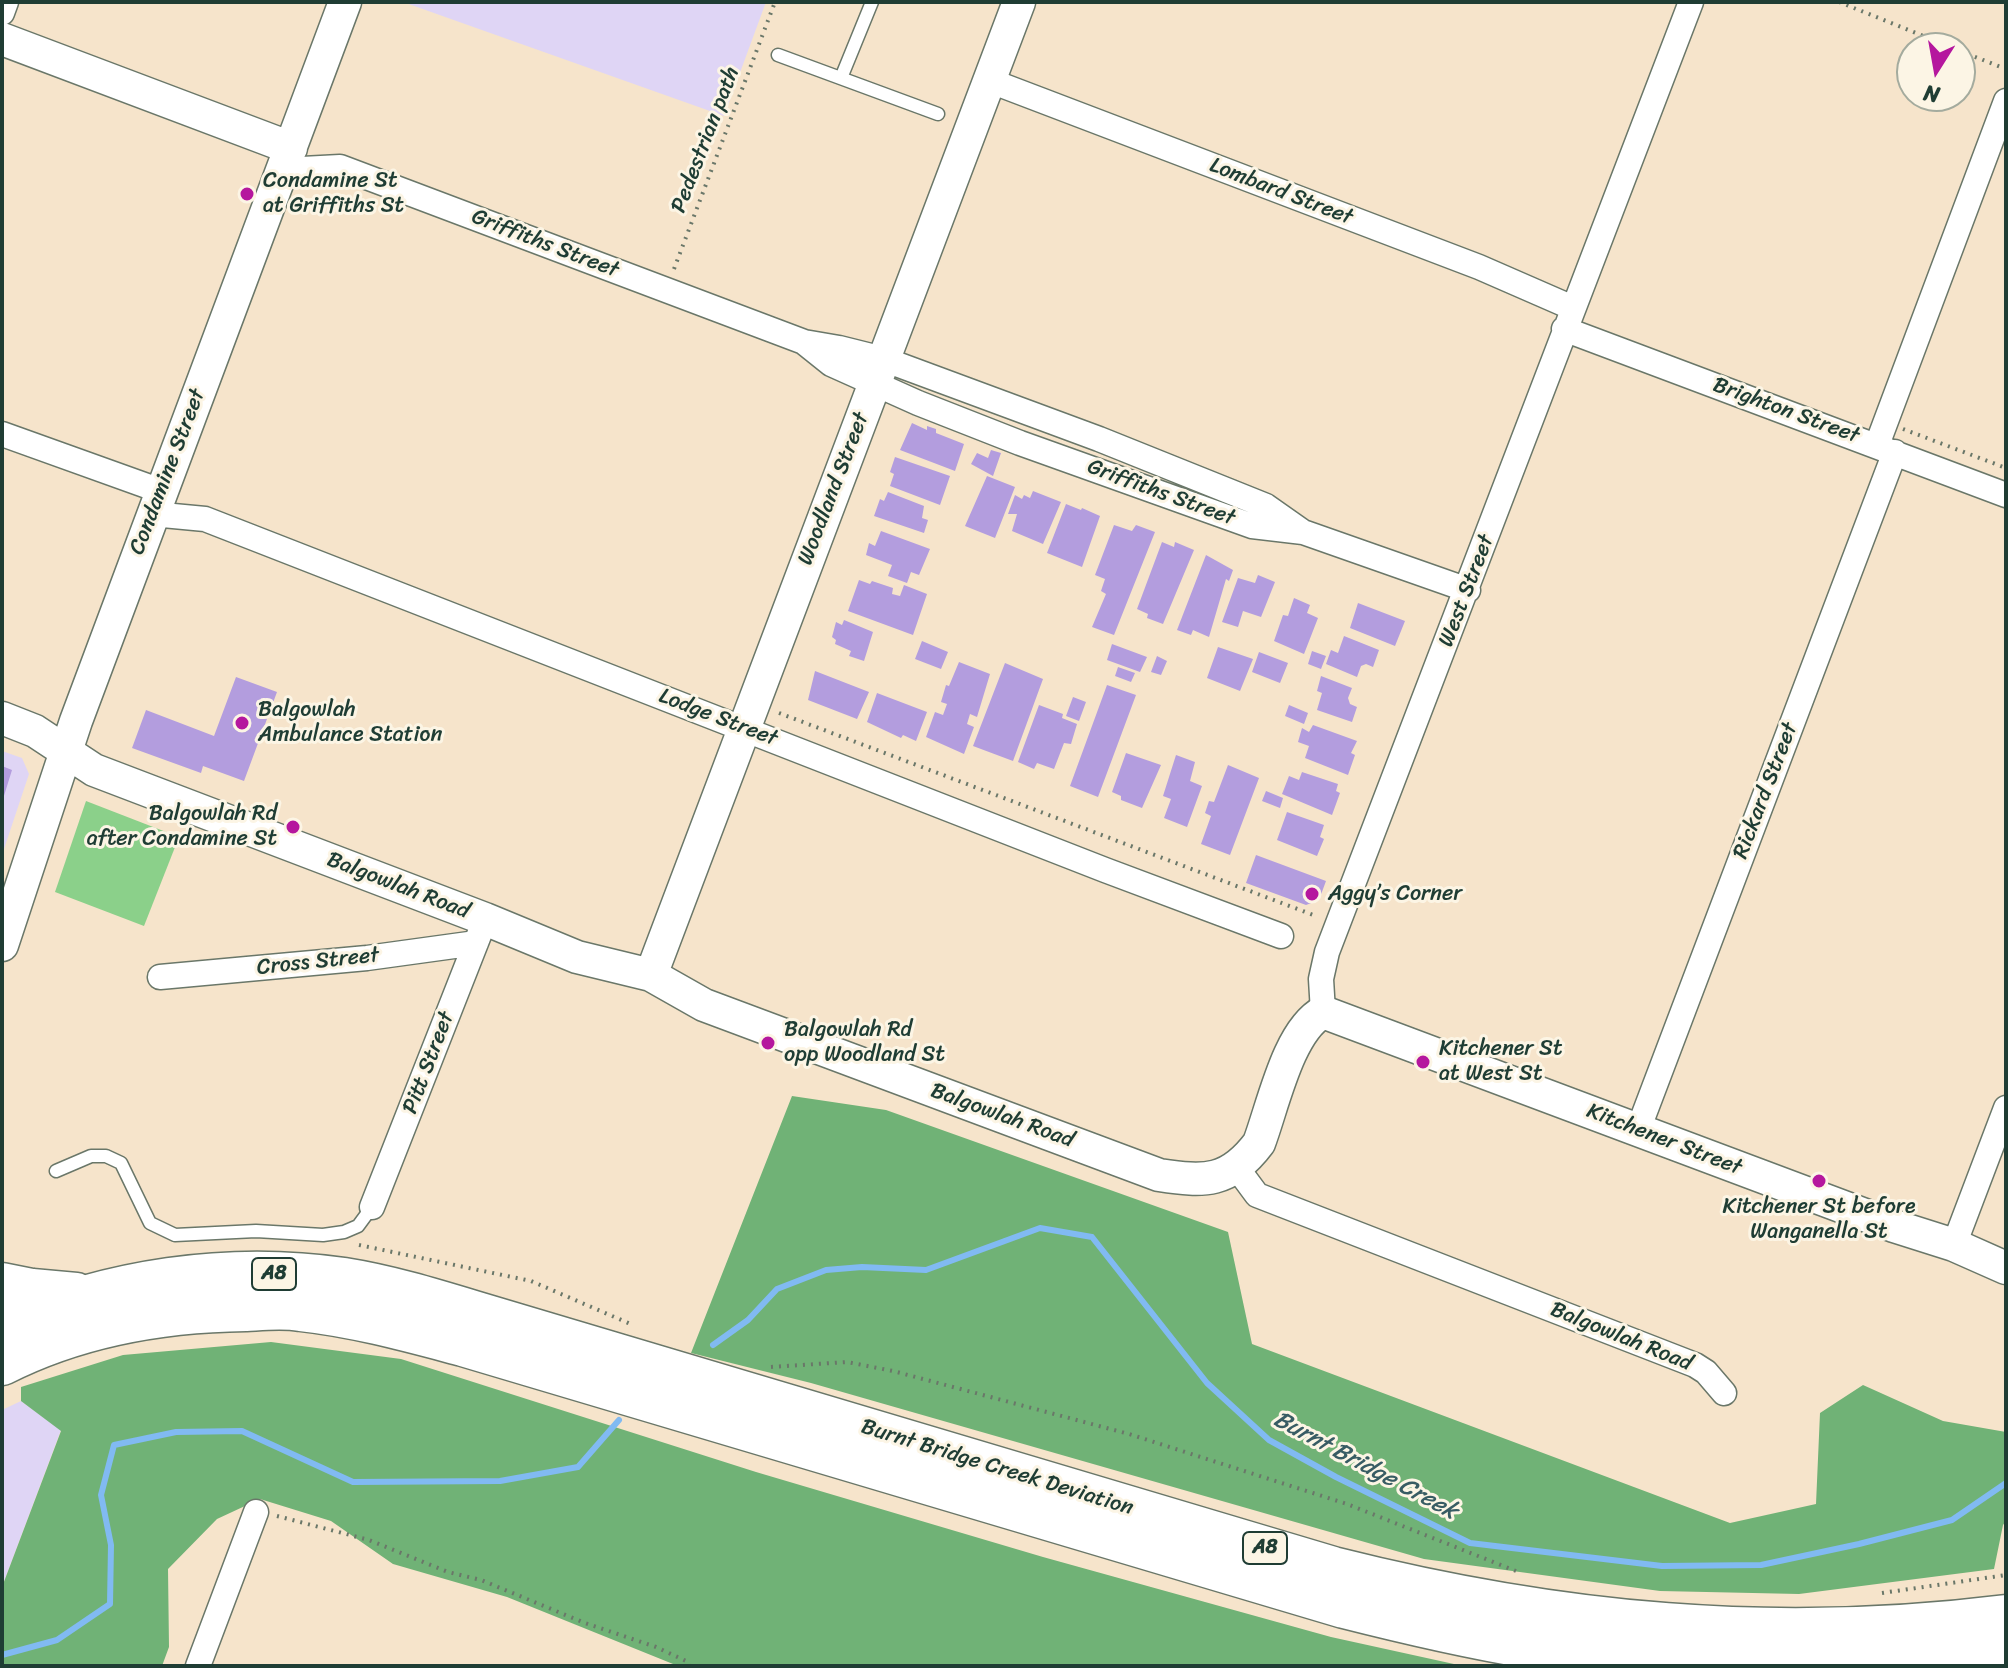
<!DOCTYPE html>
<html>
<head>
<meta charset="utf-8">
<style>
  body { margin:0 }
  #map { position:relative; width:2008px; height:1668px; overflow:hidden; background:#f6e4cb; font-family:Sriracha,sans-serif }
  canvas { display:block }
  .frame { position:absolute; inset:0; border:4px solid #1f3d34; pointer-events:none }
  .north { position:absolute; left:1896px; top:32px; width:80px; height:80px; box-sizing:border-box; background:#fcf5e5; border:2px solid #a4ab9e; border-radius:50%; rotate:191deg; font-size:22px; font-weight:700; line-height:32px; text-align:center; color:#1f3d34 }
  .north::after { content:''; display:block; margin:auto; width:28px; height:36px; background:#b5179e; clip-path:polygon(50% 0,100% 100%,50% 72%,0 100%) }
</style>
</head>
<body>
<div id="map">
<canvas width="2008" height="1668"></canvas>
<div class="frame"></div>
<div class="north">N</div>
</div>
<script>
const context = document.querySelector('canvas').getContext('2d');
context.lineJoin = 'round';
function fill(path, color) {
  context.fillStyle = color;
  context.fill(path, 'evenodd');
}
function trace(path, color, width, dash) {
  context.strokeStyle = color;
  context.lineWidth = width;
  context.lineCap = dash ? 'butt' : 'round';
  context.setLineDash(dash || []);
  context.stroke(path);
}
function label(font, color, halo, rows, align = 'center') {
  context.font = font + ' Sriracha,sans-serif';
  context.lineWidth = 6;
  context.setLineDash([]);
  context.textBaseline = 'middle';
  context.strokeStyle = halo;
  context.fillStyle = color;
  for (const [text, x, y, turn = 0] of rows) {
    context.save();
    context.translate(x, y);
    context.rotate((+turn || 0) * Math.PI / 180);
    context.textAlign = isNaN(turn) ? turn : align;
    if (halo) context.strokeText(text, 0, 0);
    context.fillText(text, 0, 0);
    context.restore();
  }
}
const built = new Path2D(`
  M403,2H766L724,116Z
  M2,751L22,758L29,774L2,855Z
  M21,1401L61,1430L2,1587V1410Z`);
const green = new Path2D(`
  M86,801L179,837L144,926L55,892Z`);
const forest = new Path2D(`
  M792,1096L886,1110L1228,1232L1252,1344L1730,1523L1816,1504L1820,1413L1863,1385L1943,1421L2006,1432V1521L2003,1525L1994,1569L1799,1594L1660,1591L1424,1559L811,1383L691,1353Z
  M271,1342L401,1359L756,1472L1043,1557L1331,1637L1463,1666H678L507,1597L393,1564L331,1521L260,1499L217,1519L168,1569L169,1647L162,1666H2V1587L61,1431L21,1401V1387L123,1355Z`);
const stream = new Path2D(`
  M713,1345L748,1320L777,1289L826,1270L862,1267L926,1270L1040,1228L1092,1237L1207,1383L1269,1440L1336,1477L1470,1543L1662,1566L1761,1565L1859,1544L1952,1520L2006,1483
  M2,1655L57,1640L110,1604L111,1545L101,1495L114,1445L176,1432L242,1431L353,1482L500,1481L578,1467L619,1420`);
const building = new Path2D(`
  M912,423L927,430V426L936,429V433L964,444L955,471L900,450Z
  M991,450L1001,453L993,476L971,464L977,453L988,458Z
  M895,457L950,476L940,505L890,486L894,474L890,472Z
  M987,476L1015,487L995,538L965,526Z
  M1033,491L1061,502L1043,544L1012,531L1017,514H1008L1015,495L1022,499L1024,495L1030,498Z
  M888,492L924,506L922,518L928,520L924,533L874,516L880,499L884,501Z
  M1066,504L1081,510L1082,508L1100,516L1082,567L1047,553Z
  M1114,525L1132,531L1136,525L1155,532L1114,635L1092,627L1106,594L1101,591L1105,579L1095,575Z
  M881,531L930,549L919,575L911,572L907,583L888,576L892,565L866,555L869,543L875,546Z
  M1162,542L1174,547L1175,542L1194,550L1163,624L1147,618L1148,614L1137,609Z
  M1206,555L1233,570L1229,581L1226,579L1209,637L1193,630L1191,635L1177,630Z
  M1258,575L1275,582L1261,617L1243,611L1238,627L1222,622L1238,578L1255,583Z
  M859,580L870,584L872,581L893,588L892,594L900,596L904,585L927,594L913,635L848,611Z
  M1294,598L1310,605L1307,613L1318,618L1304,654L1274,641L1283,615L1288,616Z
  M1358,603L1405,621L1395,646L1350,628Z
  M844,620L873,632L864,661L849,656L851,651L835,644L836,640L832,637L836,622L842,625Z
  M1344,636L1379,650L1373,667L1366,664L1361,666L1357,677L1326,664L1331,650L1338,653Z
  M922,641L948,652L941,669L915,659Z
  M1112,644L1147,657L1140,672L1107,660Z
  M1218,647L1253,659L1240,691L1207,678Z
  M1312,651L1326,656L1321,669L1308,664Z
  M1259,652L1288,663L1280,683L1252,672Z
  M1157,656L1167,661L1161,675L1151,672Z
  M959,662L990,674L977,717L970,714L967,724L974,727L964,754L926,737L935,712L943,715L947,704L941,702L946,685L949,686Z
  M1005,663L1043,679L1013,761L973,746Z
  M1118,667L1135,673L1131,682L1115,676Z
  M815,671L869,692L857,719L808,700Z
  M1321,676L1352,688L1348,698L1350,704L1357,707L1352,722L1317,710L1322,693L1317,691Z
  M236,677L277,692L244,781L203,766L201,773L132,748L146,710L214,736Z
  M1107,685L1136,695L1098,797L1070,786Z
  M877,693L927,712L916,741L903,735L901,738L867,722Z
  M1073,697L1086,702L1079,721L1066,716Z
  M1039,705L1063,714L1062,718L1077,724L1071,744L1064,743L1054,769L1037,763L1034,769L1018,762Z
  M1289,705L1308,713L1304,724L1285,716Z
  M1313,725L1357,741L1351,753L1355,755L1348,775L1305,758L1309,746L1298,742L1302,728L1309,732Z
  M1126,753L1161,765L1142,808L1121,800V796L1112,792Z
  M1176,755L1195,762L1190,781L1202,786L1187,827L1164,818L1171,799L1163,796Z
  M1228,765L1259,778L1230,855L1201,844L1211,816L1205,813L1209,801L1214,802Z
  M2,766L12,770L3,799H2Z
  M1302,772L1338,784L1336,791L1340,793L1332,815L1282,794L1289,776L1299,780Z
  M1266,791L1283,798L1280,808L1262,801Z
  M1287,812L1324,825L1320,837L1324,839L1317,856L1277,840Z
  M1256,855L1326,881L1319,900L1306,905L1246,883Z`);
const path = new Path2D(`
  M1839,2L1953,48
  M1960,51L2006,69
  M674,269L775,2
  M1903,429L2006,468
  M779,713L1316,916
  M359,1245L531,1281L633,1325
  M771,1367L847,1362L893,1371L1129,1434L1347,1504L1521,1573
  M277,1516L369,1540L448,1572L481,1580L585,1623L656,1647L686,1661L690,1666
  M1882,1593L2006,1575`);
const lane = new Path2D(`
  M778,55L938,114
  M841,78L872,2
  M56,1171L91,1156H106L121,1163L150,1223L175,1235L256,1231L323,1235L344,1232L358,1226L372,1207`);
const street = new Path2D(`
  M2,13L6,2
  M988,80L1479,267L1573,308
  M283,170L340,167L804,342L839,348L883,359L1099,439L1266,506L1303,532
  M1564,329L2006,495
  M806,344L831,364L918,403L1020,443L1252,526L1303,532L1468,590
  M2,434L161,491
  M1877,445L2006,101
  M152,514L205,519L1105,870L1281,936
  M160,977L367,958L476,943
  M1323,1012L1321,979L1327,952L1691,2
  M1638,1130L1895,452
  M1237,1168L1257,1195L1695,1365L1706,1372L1724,1393
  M372,1207L481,930
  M1954,1245L2006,1108
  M198,1666L256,1512`);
const secondary = new Path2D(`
  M2,39L291,148
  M2,718L35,731L94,770L485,919L577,957L651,975L704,1005L1159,1175C1205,1182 1229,1183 1259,1143C1273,1106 1288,1031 1323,1012L1894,1226L1954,1245L2006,1268
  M2,945L76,721L345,2
  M651,975L1019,2`);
const highway = new Path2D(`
  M2,1284L32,1290L76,1294
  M2,1327C108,1280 228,1262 344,1279C388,1286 431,1299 474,1312L1333,1568C1559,1625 1774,1645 2006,1616
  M2,1364C77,1326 162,1311 246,1310C264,1309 283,1307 301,1310C356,1316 410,1331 463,1345L1344,1607C1411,1624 1478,1640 1547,1650C1613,1659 1681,1662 1747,1666
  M1769,1666L1873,1665L2006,1651`);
const markers = [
  [247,194,8,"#b5179e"],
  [242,723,8,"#b5179e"],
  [293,827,8,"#b5179e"],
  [1312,894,8,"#b5179e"],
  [768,1043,8,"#b5179e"],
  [1423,1062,8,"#b5179e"],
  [1819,1181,8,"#b5179e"]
];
const shields = [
  [274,1274,44],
  [1265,1548,44]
];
const shieldNames = [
  ["A8",274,1274],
  ["A8",1265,1548]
];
const streetNames = [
  ["Pedestrian path",706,140,-69],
  ["Lombard Street",1281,192,21],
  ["Griffiths Street",545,244,21],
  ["Brighton Street",1786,411,20],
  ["Condamine Street",168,472,-69],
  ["Woodland Street",834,489,-69],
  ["Griffiths Street",1161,493,20],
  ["West Street",1467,591,-69],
  ["Lodge Street",718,718,21],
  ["Rickard Street",1766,791,-69],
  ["Balgowlah Road",398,886,21],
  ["Cross Street",318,962,-6],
  ["Pitt Street",429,1063,-69],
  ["Balgowlah Road",1002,1116,20],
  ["Kitchener Street",1664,1140,21],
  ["Balgowlah Road",1621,1337,22],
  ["Burnt Bridge Creek Deviation",997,1468,17]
];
const poiNames = [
  ["Condamine St",263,181],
  ["at Griffiths St",263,206],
  ["Balgowlah",258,710],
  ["Ambulance Station",258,735],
  ["Balgowlah Rd",277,814,"right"],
  ["after Condamine St",277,839,"right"],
  ["Aggy’s Corner",1328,894],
  ["Balgowlah Rd",784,1030],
  ["opp Woodland St",784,1055],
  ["Kitchener St",1439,1049],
  ["at West St",1439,1074],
  ["Kitchener St before",1819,1207,"center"],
  ["Wanganella St",1819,1232,"center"]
];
const waterNames = [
  ["Burnt Bridge Creek",1365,1466,28]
];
fill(built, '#dfd5f5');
fill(green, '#8bd08a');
fill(forest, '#70b276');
trace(stream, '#81baf2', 6);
fill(building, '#b39dde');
trace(lane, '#6a7769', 15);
trace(street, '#6a7769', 27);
trace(secondary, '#6a7769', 35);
trace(highway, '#6a7769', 45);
trace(path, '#6a7769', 4, [2, 6]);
trace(lane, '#fff', 12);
trace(street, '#fff', 24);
trace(secondary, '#fff', 32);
trace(highway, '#fff', 42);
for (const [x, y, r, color] of markers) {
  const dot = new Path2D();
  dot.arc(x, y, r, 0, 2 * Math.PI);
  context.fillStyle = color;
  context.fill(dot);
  trace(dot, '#fcf5e5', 3);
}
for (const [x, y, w] of shields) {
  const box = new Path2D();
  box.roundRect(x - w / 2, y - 16, w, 32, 6);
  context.fillStyle = '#fcf5e5';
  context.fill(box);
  trace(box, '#1f3d34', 2);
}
label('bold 20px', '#1f3d34', null, shieldNames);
label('22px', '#1f3d34', '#fcf5e5', streetNames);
label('22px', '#1f3d34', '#fcf5e5', poiNames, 'left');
label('italic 24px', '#385c64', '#fcf5e5', waterNames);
</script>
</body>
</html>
